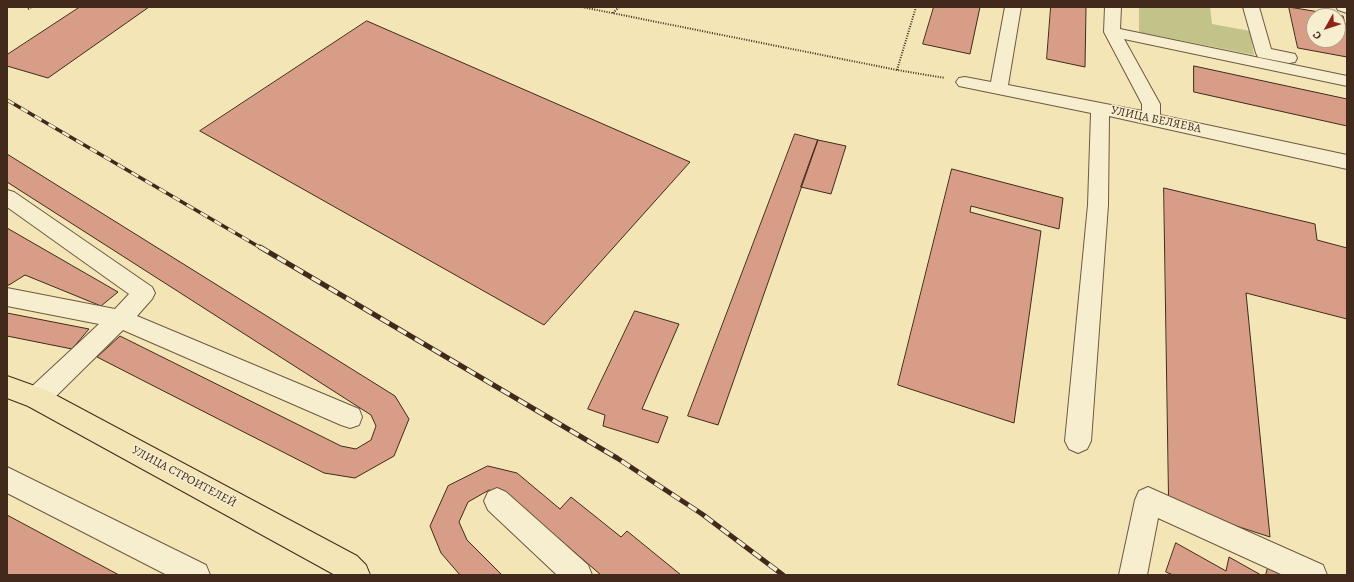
<!DOCTYPE html>
<html>
<head>
<meta charset="utf-8">
<style>
  body { margin:0 }
  #map { position:relative; width:1354px; height:582px; overflow:hidden; background:#f3e5b5; font-family:Alegreya,serif }
  canvas { display:block }
  .frame { position:absolute; inset:0; border:8px solid #412a1c; pointer-events:none }
  .north { position:absolute; left:1306px; top:8px; width:40px; height:40px; box-sizing:border-box; background:#f7eecf; border:1px solid #aea087; border-radius:50%; rotate:231deg; font-size:11px; font-weight:700; line-height:16px; text-align:center; color:#412a1c }
  .north::after { content:''; display:block; margin:auto; width:14px; height:18px; background:#8f2418; clip-path:polygon(50% 0,100% 100%,50% 72%,0 100%) }
</style>
</head>
<body>
<div id="map">
<canvas width="1354" height="582"></canvas>
<div class="frame"></div>
<div class="north">С</div>
</div>
<script>
const context = document.querySelector('canvas').getContext('2d');
context.lineJoin = 'round';
function fill(path, color) {
  context.fillStyle = color;
  context.fill(path, 'evenodd');
}
function trace(path, color, width, dash) {
  context.strokeStyle = color;
  context.lineWidth = width;
  context.lineCap = dash ? 'butt' : 'round';
  context.setLineDash(dash || []);
  context.stroke(path);
}
function label(font, color, halo, rows, align = 'center') {
  context.font = font + ' Alegreya,serif';
  context.lineWidth = 3;
  context.setLineDash([]);
  context.textBaseline = 'middle';
  context.strokeStyle = halo;
  context.fillStyle = color;
  for (const [text, x, y, turn = 0] of rows) {
    context.save();
    context.translate(x, y);
    context.rotate((+turn || 0) * Math.PI / 180);
    context.textAlign = isNaN(turn) ? turn : align;
    if (halo) context.strokeText(text, 0, 0);
    context.fillText(text, 0, 0);
    context.restore();
  }
}
const green = new Path2D(`
  M1139,7H1210L1212,24L1250,31L1254,55L1139,32Z`);
const building = new Path2D(`
  M80,7H149L48,78L7,66V55Z
  M934,7H980L970,54L923,44Z
  M1051,7H1086L1085,67L1047,59Z
  M1289,7L1343,16L1347,31V57L1298,48ZM1314,16H1338V40H1314Z
  M367,21L690,162L544,325L200,131Z
  M1194,66L1347,99V126L1194,92Z
  M795,134L818,140L718,425L688,416Z
  M818,140L846,146L831,194L801,187Z
  M7,154L395,396L409,419L394,456L355,478L324,473L97,357L120,336L341,446L356,449L371,440L376,426L371,415L7,182Z
  M952,169L1063,198L1059,229L971,206L970,212L1041,231L1014,423L898,385Z
  M1164,188L1315,224L1317,240L1347,248V319L1246,293L1270,537L1169,504Z
  M7,228L118,292L101,306L25,275L9,285H7Z
  M635,311L679,324L642,409L668,417L658,443L603,426L605,415L588,409Z
  M7,313L89,329L72,349L7,336Z
  M488,466L517,473L560,509L571,497L621,537L627,531L681,575H601L508,495L489,490L468,502L459,522L467,540L502,575H460L441,553L430,526L448,486Z
  M7,515L119,575H7Z
  M1176,543L1226,571L1229,557L1261,575H1173L1166,572Z
  M1269,564L1289,575H1266Z`);
const path = new Path2D(`
  M582,7L897,70L945,78
  M28,9L32,7
  M613,13L619,7
  M897,70L916,7`);
const minor = new Path2D(`
  M1005,7H1021L1008,85L1142,111V104L1104,32L1105,7H1121L1120,29L1347,76V86L1124,39L1160,104V115L1347,155V169L1109,116L1108,205L1091,441L1087,449L1078,453L1069,449L1065,441L1088,205L1091,113L959,86L956,82L959,78L965,77L991,82Z
  M1243,7H1259L1271,49L1295,54L1297,58L1295,62L1289,63L1258,57L1256,53Z
  M1336,7H1347V13L1338,10Z
  M7,190L14,192L152,287L155,293L152,299L137,316L359,409L362,417L359,425L350,428L341,425L123,330L46,406L37,409L28,406L25,398L28,390L99,324L7,306V288L115,309L129,294L7,207Z
  M7,467L206,565L210,575H167L7,493Z
  M1148,487L1323,565L1327,575H1283L1158,518L1147,575H1119L1135,500L1139,491Z
  M497,488L506,492L588,565L592,575H557L488,510L484,501L488,492Z`);
const major = new Path2D(`
  M7,376L46,390L357,556L366,565L370,575H335L28,406L7,398Z`);
const railFar1 = new Path2D(`
  M7,100L261,248`);
const rail = new Path2D(`
  M260,247L617,458L702,514L783,575`);
const streetNames = [
  ["УЛИЦА БЕЛЯЕВА",1156,120,12],
  ["УЛИЦА СТРОИТЕЛЕЙ",184,477,28]
];
fill(green, '#c1c389');
fill(building, '#d79d87');
trace(building, '#412a1c', 1);
trace(minor, '#6e5942', 2);
trace(major, '#412a1c', 2);
trace(path, '#412a1c', 2, [1, 1.5]);
fill(minor, '#f7eecf');
fill(major, '#f3e5b5');
trace(railFar1, '#412a1c', 3.5);
trace(rail, '#412a1c', 5);
trace(railFar1, '#f7eecf', 2.5, [8]);
trace(rail, '#f7eecf', 3.5, [10]);
label('12px', '#412a1c', '#f7eecf', streetNames);
</script>
</body>
</html>
